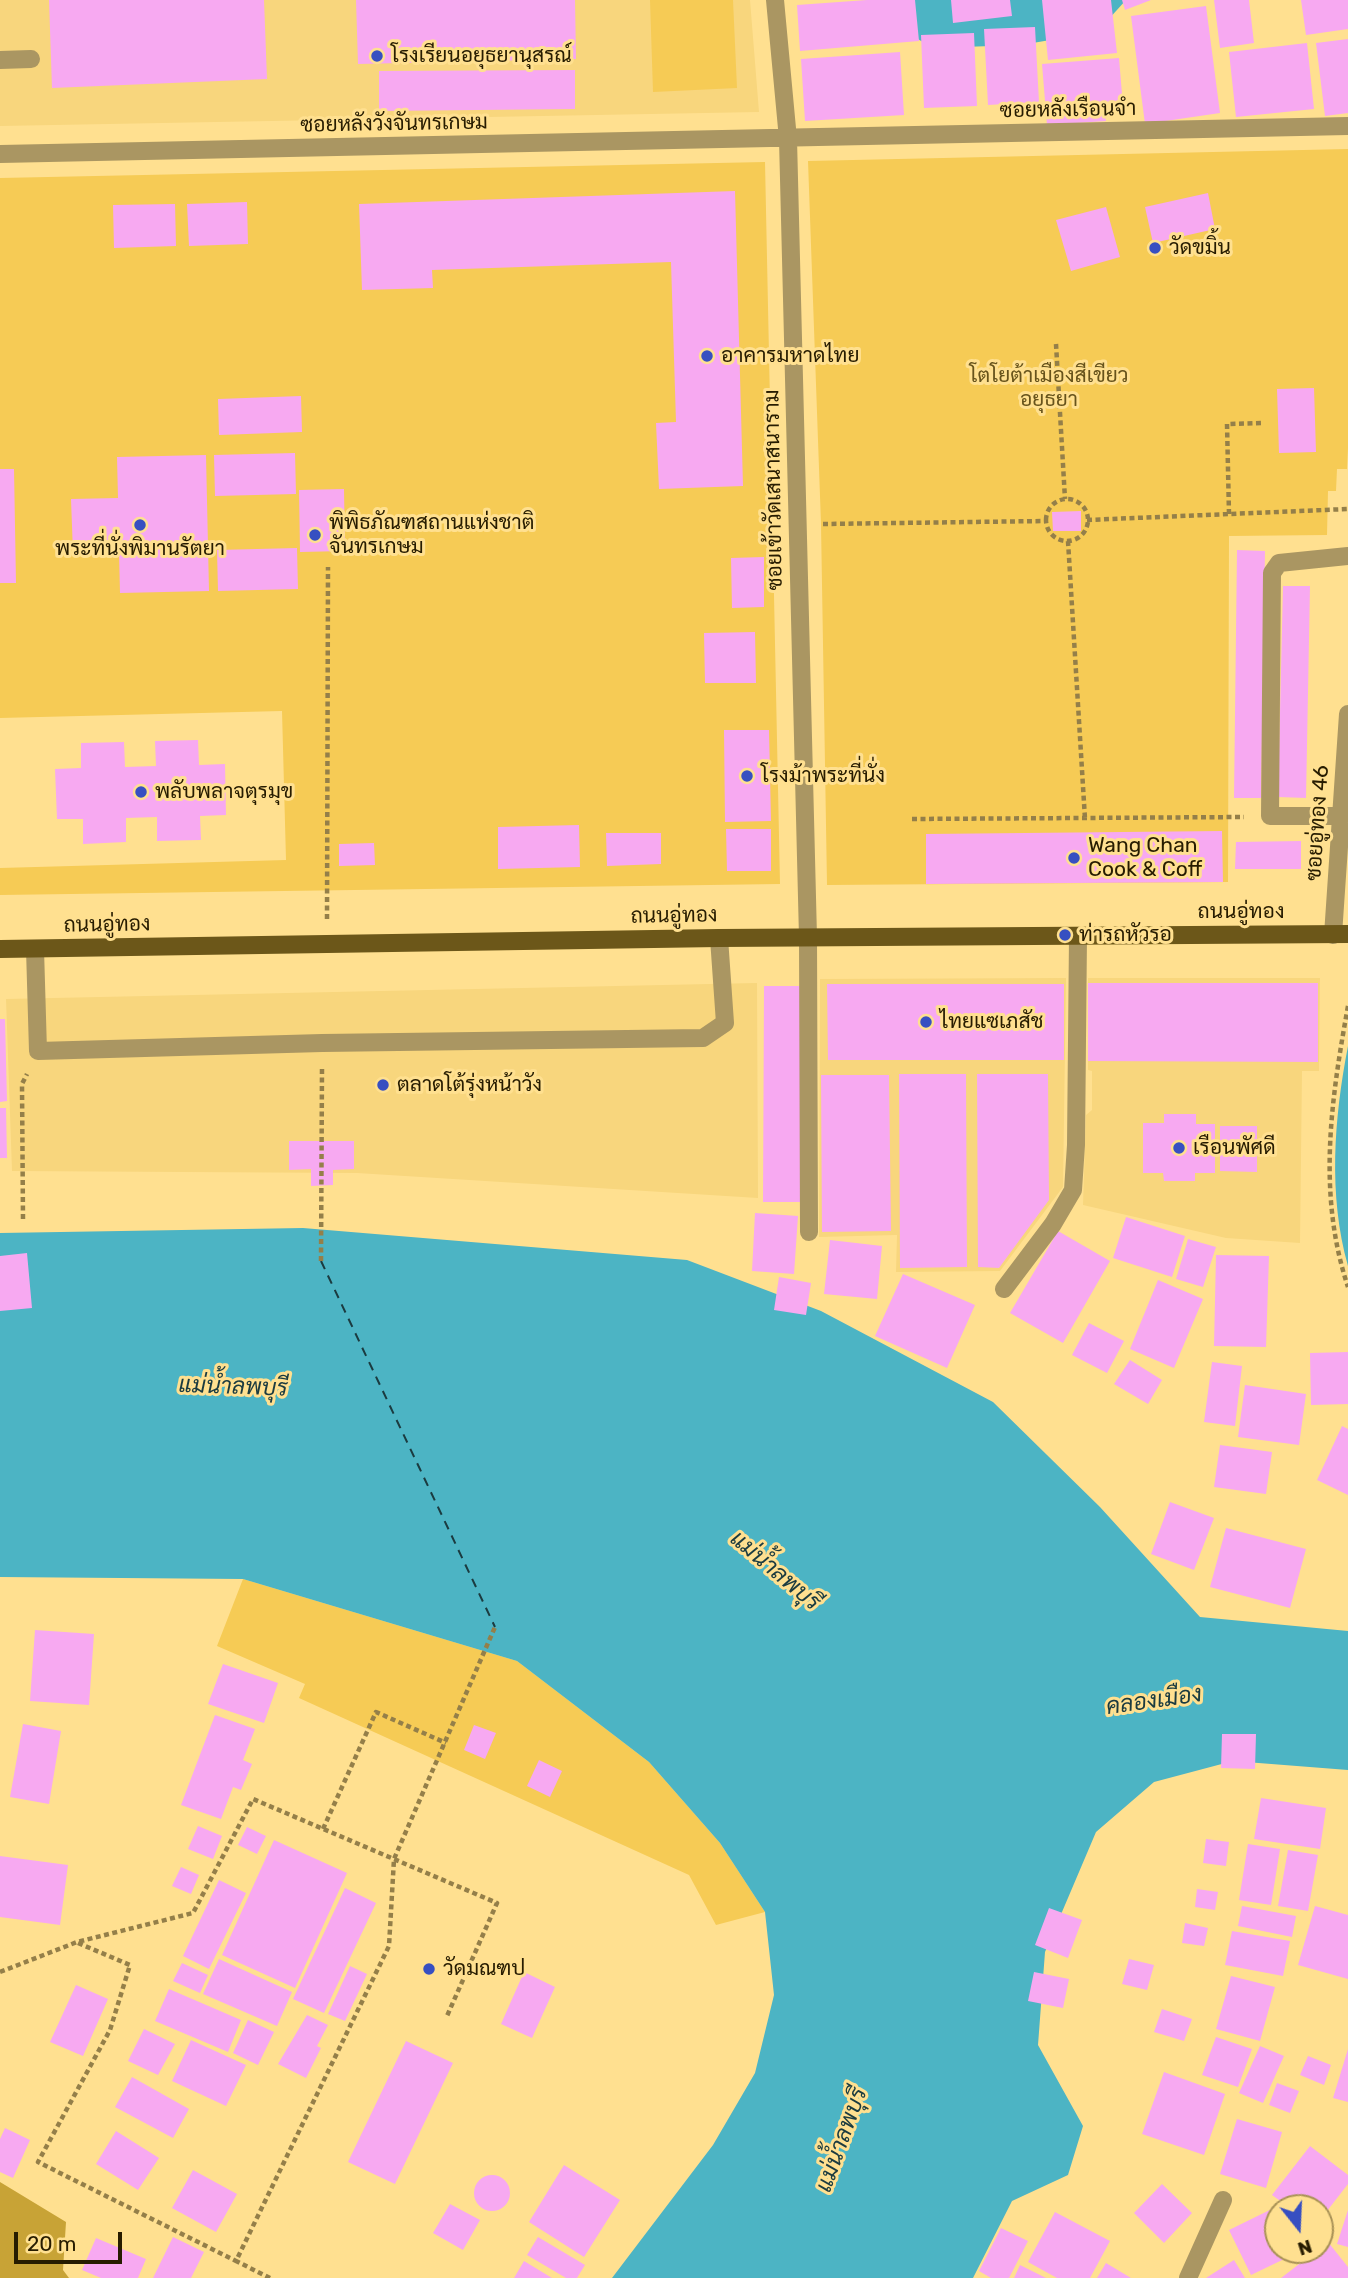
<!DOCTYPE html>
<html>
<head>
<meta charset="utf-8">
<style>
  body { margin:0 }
  #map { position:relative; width:1348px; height:2278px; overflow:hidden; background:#ffe090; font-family:Rubik,sans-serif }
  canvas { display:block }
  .north { position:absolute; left:1264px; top:2194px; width:70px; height:70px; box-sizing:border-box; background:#ffe090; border:2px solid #a99256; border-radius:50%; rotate:162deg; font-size:19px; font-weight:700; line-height:28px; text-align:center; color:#271c00 }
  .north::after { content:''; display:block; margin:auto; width:24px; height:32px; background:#374fc1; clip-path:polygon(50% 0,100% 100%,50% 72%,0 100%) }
  .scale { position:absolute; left:14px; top:2232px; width:108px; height:32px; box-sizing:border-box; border:4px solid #271c00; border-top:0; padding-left:9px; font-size:21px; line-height:24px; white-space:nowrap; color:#271c00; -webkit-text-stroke:5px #ffe090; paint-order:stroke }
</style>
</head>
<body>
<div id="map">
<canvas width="1348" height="2278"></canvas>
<div class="north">N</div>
<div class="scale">20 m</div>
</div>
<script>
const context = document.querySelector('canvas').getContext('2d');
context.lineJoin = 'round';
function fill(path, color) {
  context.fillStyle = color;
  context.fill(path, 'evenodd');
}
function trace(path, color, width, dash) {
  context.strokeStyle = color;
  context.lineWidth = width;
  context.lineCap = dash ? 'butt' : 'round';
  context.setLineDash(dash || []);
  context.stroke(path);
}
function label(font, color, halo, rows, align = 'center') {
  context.font = font + ' Rubik,Sarabun,sans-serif';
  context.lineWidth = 6;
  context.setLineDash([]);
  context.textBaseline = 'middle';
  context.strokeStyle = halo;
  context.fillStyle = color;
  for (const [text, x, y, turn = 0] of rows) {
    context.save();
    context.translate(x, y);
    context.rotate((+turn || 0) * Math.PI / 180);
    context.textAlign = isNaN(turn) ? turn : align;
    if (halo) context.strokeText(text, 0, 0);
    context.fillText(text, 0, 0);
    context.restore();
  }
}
const built = new Path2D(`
  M0,0H750L759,112L0,126Z
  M1066,978L1063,1187L1000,1271L896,1272L897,1235L819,1237L820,979Z
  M1088,978H1320L1319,1071H1302L1300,1243L1226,1238L1083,1205L1086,1115L1092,1110V1071L1088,1070Z
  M757,983L758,1198L357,1173L12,1171L6,999Z`);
const green = new Path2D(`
  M650,0H733L737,88L653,92Z
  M1348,149V448L1347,469H1337L1336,491H1328L1327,535L1229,536L1228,882L827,885L821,524L808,161Z
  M765,162L780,884L0,895V868L286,860L282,711L0,718V178Z
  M243,1579L517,1661L649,1762L720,1843L765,1912L716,1925L689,1875L299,1698L305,1684L217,1646Z`);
const forest = new Path2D(`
  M0,2182L66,2222L63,2270L69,2278H0Z`);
const water = new Path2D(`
  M907,0H1126L1097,32L1021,45L933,48L911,35Z
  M1348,1046V1266C1328,1195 1334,1118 1348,1046Z
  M303,1228L687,1260L821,1311L993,1402L1100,1507L1200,1617L1348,1631V1770L1233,1761L1154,1782L1096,1832L1045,1952L1038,2045L1083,2126L1068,2175L1012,2201L973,2278H612L713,2145L755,2073L774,1995L765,1912L720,1843L649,1762L517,1661L243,1579L0,1577V1233Z`);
const ferry = new Path2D(`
  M321,1261L495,1627`);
const building = new Path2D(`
  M49,0H264L267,79L52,88Z
  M356,0H575L576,59L358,64Z
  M867,0H915L919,41L800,51L797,5Z
  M951,0H1010L1012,16L953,23Z
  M1042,0H1111L1117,53L1048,60Z
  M1122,0H1151L1125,10Z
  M1214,0H1249L1254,43L1220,48Z
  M1301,0H1348V29L1306,35Z
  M1206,6L1220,113L1145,124L1131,16Z
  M1035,27L1039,102L988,105L984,29Z
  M974,33L977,106L924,108L921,35Z
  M1348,39V113L1325,116L1316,43Z
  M1307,43L1314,109L1236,117L1229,52Z
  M900,52L904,115L805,121L801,59Z
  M1119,58L1123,106L1104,107L1106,121L1047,125L1042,64Z
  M575,70V109L379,111V71Z
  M735,191L743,486L659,489L656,423L676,422L671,262L432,270L433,288L362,290L359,204Z
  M1208,193L1215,229L1153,243L1145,207Z
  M247,202L248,244L189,246L187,204Z
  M175,204L176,246L114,248L113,205Z
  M1106,207L1120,257L1071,271L1056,220Z
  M1314,388L1316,452L1279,453L1277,389Z
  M301,396L302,432L219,435L218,399Z
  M295,453L296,494L215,496L214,455Z
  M206,455L209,591L120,593L119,552L73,553L71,499L118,498L117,457Z
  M0,469H14L16,583H0Z
  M344,489L345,551L300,552L299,490Z
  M1081,511V531H1053L1052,512Z
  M297,548L298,589L218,591L217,550Z
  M1237,550L1265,551L1261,798H1234Z
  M764,557V607L732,608L731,558Z
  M1283,586H1310L1306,798L1278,797Z
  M755,632L756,683H705L704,633Z
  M724,730H769L771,821L725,822Z
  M198,740L199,765L225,764L226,815L200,816L201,840L157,841V817L126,818V842L83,844V819H57L55,769L81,768V743L124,742L125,767L156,766L155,741Z
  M579,825L580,867L498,869V827Z
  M726,829H771V871H727Z
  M1222,831L1223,882L926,884V834Z
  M606,833H661V864L607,866Z
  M1301,841V869H1235L1236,842Z
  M374,843L375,865L339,866V844Z
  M1088,983H1318V1062L1088,1061Z
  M827,984H1064V1060H828Z
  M764,986H800V1202H763Z
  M0,1019H5L7,1101L0,1102Z
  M899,1074H966L967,1267L900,1268Z
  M977,1074H1048L1049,1200L999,1268L978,1267Z
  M821,1075H889L891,1231L822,1232Z
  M0,1108H6L7,1158H0Z
  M1164,1114H1196V1124H1215V1173H1195V1181H1164L1163,1173H1143V1123H1164Z
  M1220,1126H1257V1172L1220,1171Z
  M289,1141H354V1169L333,1170V1185L311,1186V1169L289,1170Z
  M755,1213L798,1216L794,1274L752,1271Z
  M1126,1217L1185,1236L1172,1277L1113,1258Z
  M1058,1231L1110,1261L1063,1343L1010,1313Z
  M1188,1239L1216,1247L1203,1287L1176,1279Z
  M830,1240L882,1246L877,1299L824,1294Z
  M27,1253L32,1308L0,1311V1256Z
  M1216,1255L1269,1256L1266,1347L1214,1346Z
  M903,1274L975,1305L947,1368L875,1336Z
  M779,1277L811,1283L806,1315L774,1310Z
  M1158,1280L1203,1299L1174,1368L1130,1349Z
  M1089,1323L1124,1341L1107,1373L1072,1355Z
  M1348,1352V1404L1311,1405L1310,1353Z
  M1130,1360L1162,1380L1148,1404L1114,1384Z
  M1212,1362L1242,1366L1235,1426L1204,1422Z
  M1245,1385L1306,1394L1299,1445L1238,1437Z
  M1342,1426L1348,1429V1495L1317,1480Z
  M1220,1445L1272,1452L1266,1494L1214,1487Z
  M1170,1502L1214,1518L1194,1570L1151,1554Z
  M1226,1528L1306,1549L1290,1608L1210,1587Z
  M35,1630L94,1634L89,1705L30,1701Z
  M223,1664L278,1683L264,1723L208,1704Z
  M215,1715L255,1729L243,1760L252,1764L241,1790L233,1787L221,1819L181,1805Z
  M23,1724L61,1731L49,1804L10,1797Z
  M474,1725L496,1733L485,1759L464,1750Z
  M1222,1734H1256L1255,1769L1221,1768Z
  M539,1760L562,1771L550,1797L527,1786Z
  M1261,1798L1326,1808L1320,1849L1254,1839Z
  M198,1826L222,1836L213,1859L188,1849Z
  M247,1827L266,1836L257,1854L238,1845Z
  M1206,1839L1229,1842L1226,1866L1203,1863Z
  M274,1840L347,1873L295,1988L222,1955Z
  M1248,1844L1280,1849L1271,1905L1239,1900Z
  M1288,1850L1318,1855L1308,1911L1278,1906Z
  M0,1856L68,1865L60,1925L0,1917Z
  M181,1867L199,1875L191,1894L172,1886Z
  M219,1880L246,1893L209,1969L183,1956Z
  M345,1888L376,1903L324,2013L293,1999Z
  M1197,1889L1218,1892L1215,1910L1195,1907Z
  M1242,1906L1296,1916L1292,1937L1238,1926Z
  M1315,1906L1348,1915V1979L1298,1965Z
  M1049,1908L1082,1920L1068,1958L1035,1945Z
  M1185,1923L1208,1928L1204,1946L1182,1943Z
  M1232,1931L1290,1941L1283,1976L1225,1965Z
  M219,1959L292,1992L277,2026L203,1994Z
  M1129,1959L1154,1965L1147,1990L1122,1984Z
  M182,1963L208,1975L200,1993L173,1981Z
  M350,1966L367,1974L345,2021L328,2014Z
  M524,1972L555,1987L532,2038L501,2024Z
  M1034,1972L1069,1979L1063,2008L1028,2001Z
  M1231,1976L1275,1987L1260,2041L1216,2029Z
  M76,1985L108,1999L83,2056L50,2042Z
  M169,1989L241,2020L228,2052L155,2021Z
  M1162,2009L1192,2019L1184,2041L1154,2032Z
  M307,2015L328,2025L317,2046L321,2048L306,2078L278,2064Z
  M248,2020L274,2032L258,2065L233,2053Z
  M144,2029L175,2044L158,2075L128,2061Z
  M1216,2037L1252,2049L1238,2087L1202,2075Z
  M191,2040L246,2065L226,2106L172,2081Z
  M406,2041L453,2063L395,2184L348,2162Z
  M1260,2046L1284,2056L1263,2103L1239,2093Z
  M1348,2049V2102L1333,2098Z
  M1308,2056L1331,2065L1324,2085L1300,2075Z
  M1164,2072L1225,2094L1204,2155L1142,2134Z
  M132,2077L189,2109L173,2138L115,2107Z
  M1277,2083L1299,2091L1290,2113L1269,2105Z
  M1237,2119L1282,2132L1266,2188L1220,2174Z
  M5,2128L30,2140L13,2178L0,2172V2139Z
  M116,2131L159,2158L138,2190L96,2164Z
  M1310,2146L1348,2175V2184L1320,2220V2208H1290L1272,2195Z
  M564,2165L620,2200L584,2257L529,2222Z
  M193,2170L237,2194L216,2232L172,2208Z
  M474 2193a18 18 0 1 1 36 0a18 18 0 1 1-36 0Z
  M1162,2184L1192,2213L1164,2243L1134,2213Z
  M450,2204L480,2220L463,2250L433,2233Z
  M1278,2206V2250H1303L1251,2275L1229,2230Z
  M1348,2210V2247L1337,2244Z
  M1055,2212L1110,2241L1090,2278H1057L1028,2262Z
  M1001,2228L1028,2241L1009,2278H991L979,2271Z
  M173,2237L204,2252L191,2278H153Z
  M538,2237L585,2265L577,2278H566L527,2255Z
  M96,2238L146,2259L138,2278H101L82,2270Z
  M1328,2242L1348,2267V2278H1281Z
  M1234,2260L1245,2278H1206Z
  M524,2261L552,2278H514Z
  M1106,2263L1131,2278H1097Z
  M1020,2265L1046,2278H1014Z`);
const path = new Path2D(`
  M1056,344L1065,499
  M1046 520a21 21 0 1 1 42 0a21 21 0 1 1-42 0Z
  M1229,514L1227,424L1263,423
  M1087,520L1348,509
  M823,524L1046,521
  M1068,541L1085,819
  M912,819L1244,817
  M327,919L328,567
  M1348,1006C1331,1100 1317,1194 1348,1287
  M23,1219L22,1084L27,1074
  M321,1261L322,1068
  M323,1829L376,1712L446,1743
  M78,1943L130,1965L110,2030L38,2162L236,2261
  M0,1972L77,1942L193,1913L253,1799L497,1903L447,2016
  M270,2278L236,2261L389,1946L394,1859L495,1627`);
const minor = new Path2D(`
  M775,0L788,139L808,937L809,1232
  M0,60L31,59
  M0,154L1348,126
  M1342,816H1270L1272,573L1279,563L1348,556
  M1333,935L1348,714
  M35,949L38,1051L322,1043L703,1038L725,1023L719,938
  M1004,1289L1053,1224L1073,1190L1076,1145L1078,936
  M1188,2278L1223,2200`);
const major = new Path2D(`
  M0,949L719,938L1348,934`);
const markers = [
  [377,56,7,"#374fc1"],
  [1155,248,7,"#374fc1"],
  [707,356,7,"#374fc1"],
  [140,525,7,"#374fc1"],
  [315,535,7,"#374fc1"],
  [747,776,7,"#374fc1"],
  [141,792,7,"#374fc1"],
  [1074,858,7,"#374fc1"],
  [1065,935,7,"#374fc1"],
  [926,1022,7,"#374fc1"],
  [383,1085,7,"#374fc1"],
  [1179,1148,7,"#374fc1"],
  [429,1969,7,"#374fc1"]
];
const poiNames = [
  ["โรงเรียนอยุธยานุสรณ์",391,56],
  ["วัดขมิ้น",1169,248],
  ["อาคารมหาดไทย",721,356],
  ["พิพิธภัณฑสถานแห่งชาติ",329,523],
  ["จันทรเกษม",329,547],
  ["พระที่นั่งพิมานรัตยา",140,549,"center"],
  ["โรงม้าพระที่นั่ง",761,776],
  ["พลับพลาจตุรมุข",155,792],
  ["Wang Chan",1088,846],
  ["Cook & Coff",1088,870],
  ["ท่ารถหัวรอ",1079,935],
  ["ไทยแซเภสัช",940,1022],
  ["ตลาดโต้รุ่งหน้าวัง",397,1085],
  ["เรือนพัศดี",1193,1148],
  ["วัดมณฑป",443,1969]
];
const streetNames = [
  ["ซอยหลังเรือนจำ",1068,110,-1],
  ["ซอยหลังวังจันทรเกษม",394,124,-1],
  ["ซอยเข้าวัดเสนาสนาราม",774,490,-91],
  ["ซอยอู่ทอง 46",1318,823,-86],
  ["ถนนอู่ทอง",1241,912],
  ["ถนนอู่ทอง",674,916,-1],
  ["ถนนอู่ทอง",107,925,-1]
];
const parkNames = [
  ["โตโยต้าเมืองสีเขียว",1049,376],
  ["อยุธยา",1049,400]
];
const waterNames = [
  ["แม่น้ำลพบุรี",233,1387,2],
  ["แม่น้ำลพบุรี",775,1571,40],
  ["คลองเมือง",1154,1701,-8],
  ["แม่น้ำลพบุรี",842,2140,-70]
];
fill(built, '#f8d67d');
fill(green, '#f6cb55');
fill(forest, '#c8a336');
fill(water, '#4cb4c4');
trace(ferry, '#1b3b40', 2, [9, 7]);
fill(building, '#f7a9f1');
trace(path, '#947f49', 4.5, [5, 3.5]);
trace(minor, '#aa9662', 18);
trace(major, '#6c5719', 18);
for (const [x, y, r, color] of markers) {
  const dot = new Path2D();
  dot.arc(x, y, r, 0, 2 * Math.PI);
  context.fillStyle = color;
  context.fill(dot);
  trace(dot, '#ffe090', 2.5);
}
label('21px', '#271c00', '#ffe090', poiNames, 'left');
label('21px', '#271c00', '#ffe090', streetNames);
label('21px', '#67531b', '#ffe090', parkNames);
label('italic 23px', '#1b3b40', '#ffe090', waterNames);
</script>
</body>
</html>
